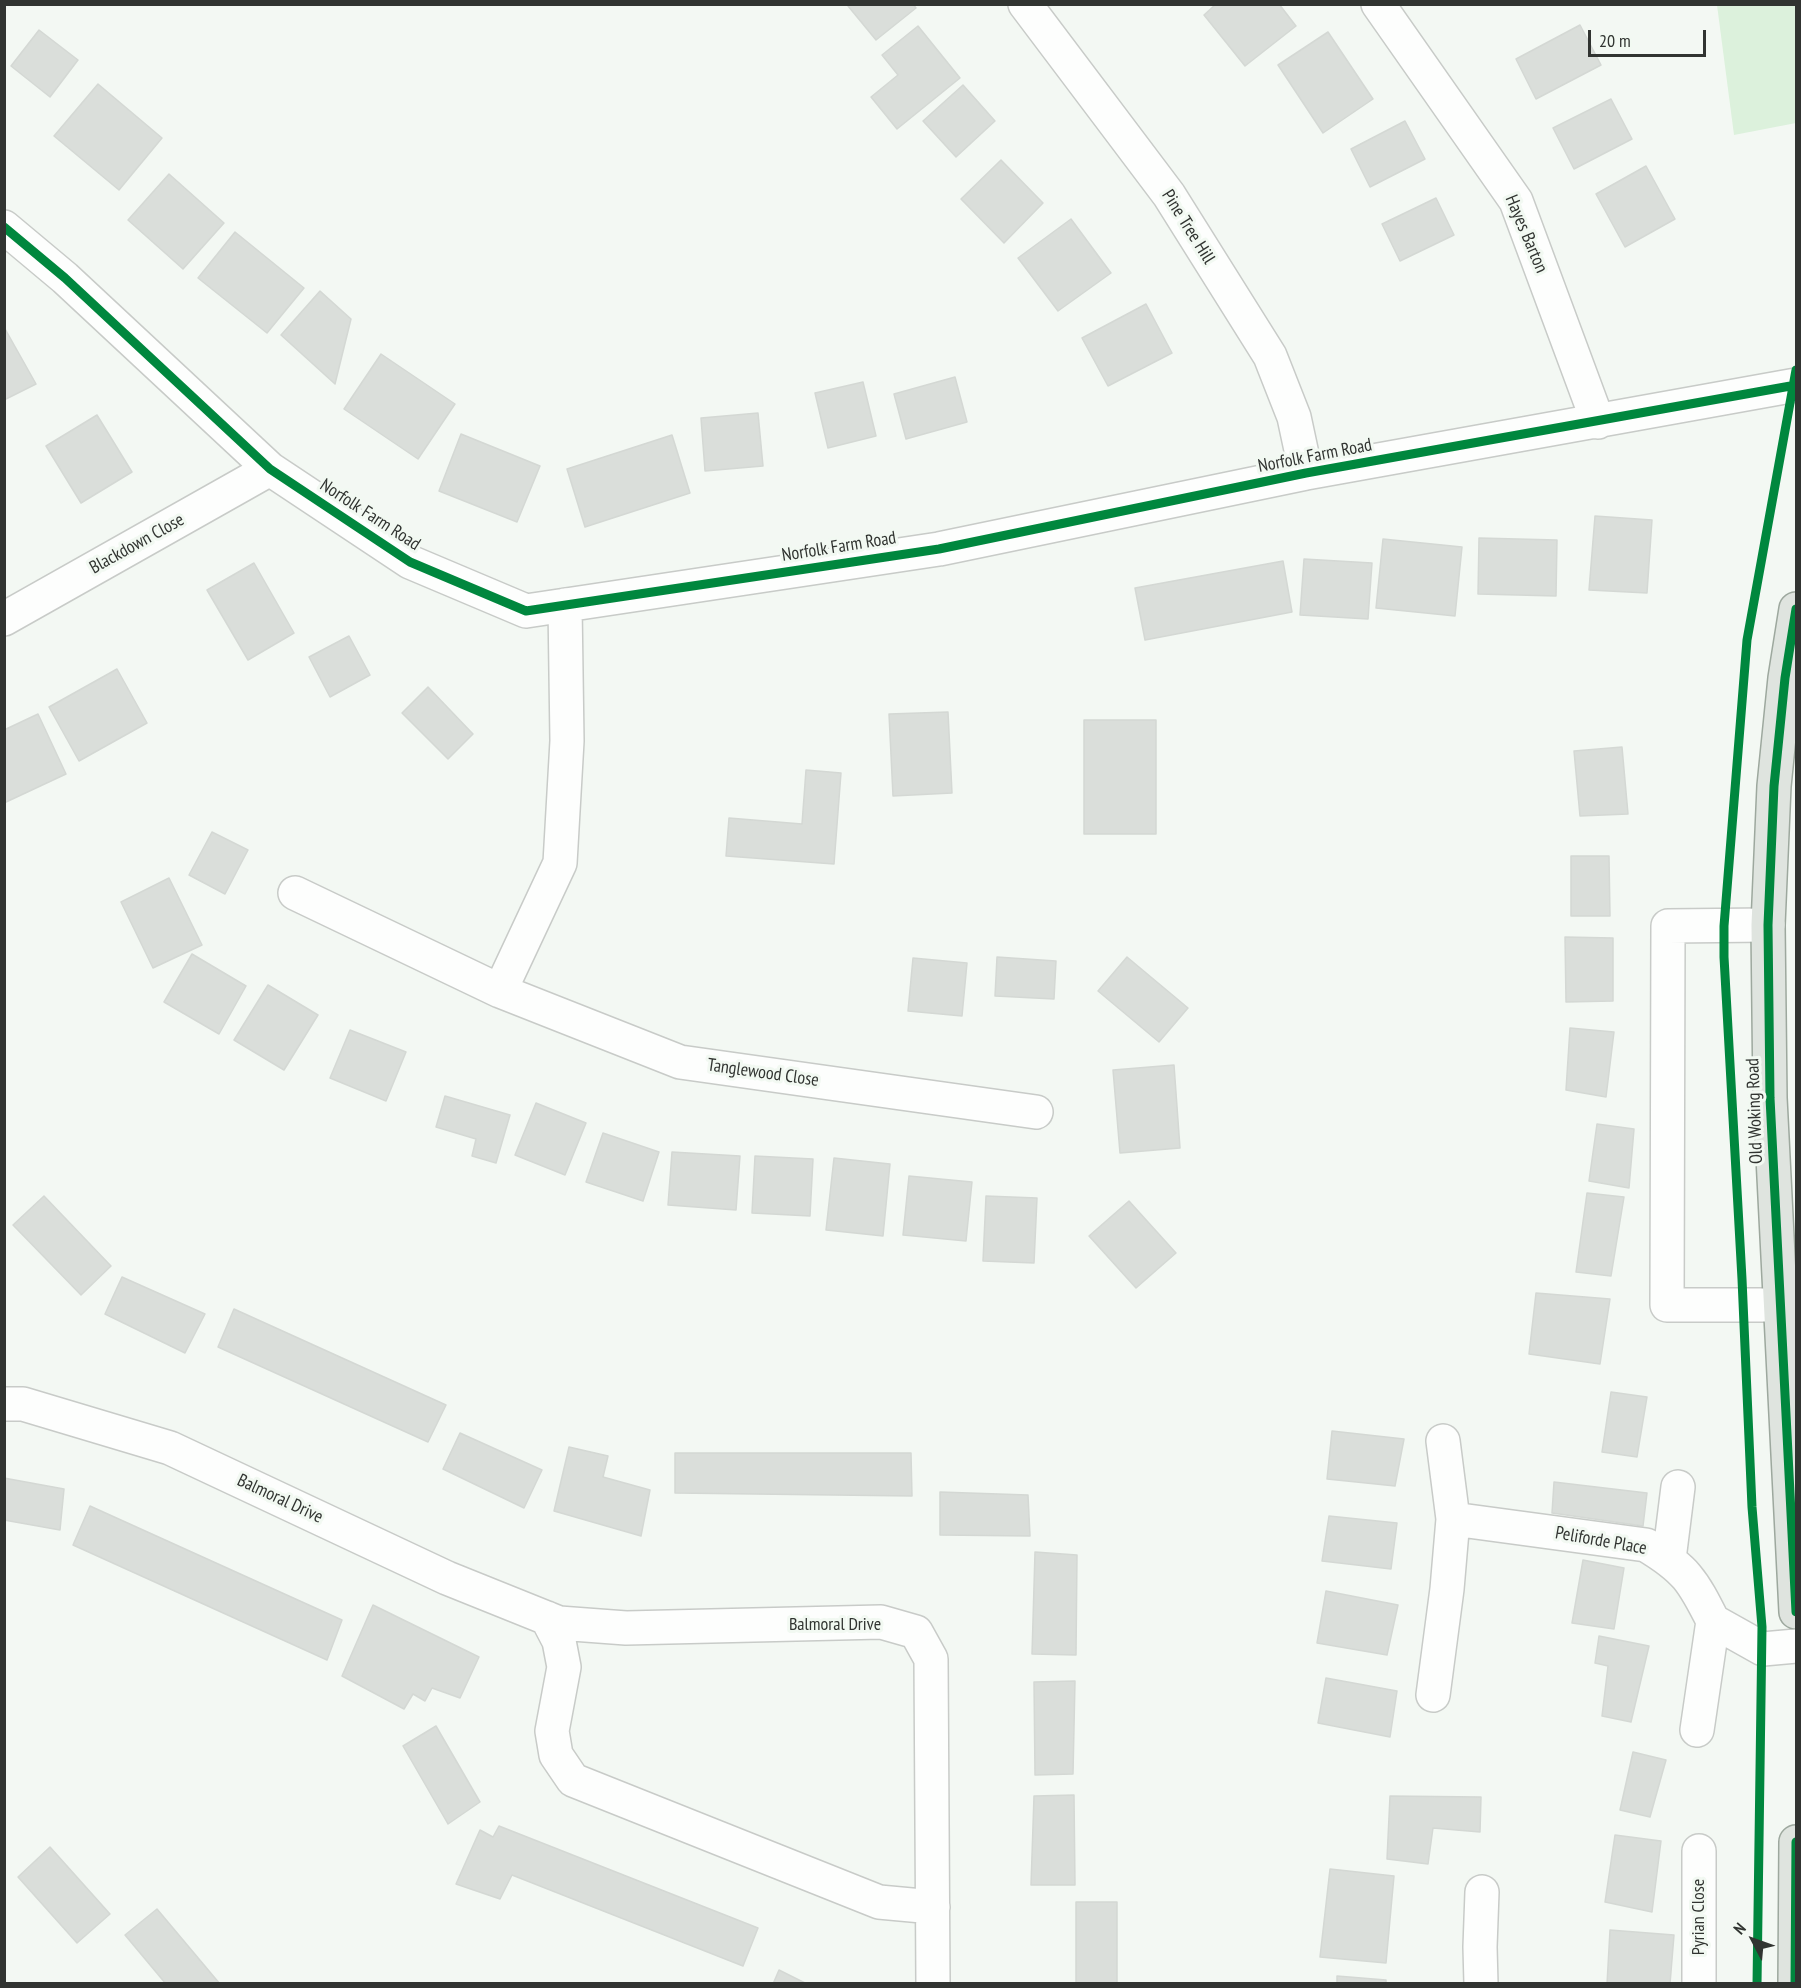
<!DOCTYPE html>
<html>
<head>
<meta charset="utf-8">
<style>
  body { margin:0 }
  #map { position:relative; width:1801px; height:1988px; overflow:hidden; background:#f3f8f3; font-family:"PT Sans Narrow",sans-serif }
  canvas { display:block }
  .frame { position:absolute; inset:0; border:6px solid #313431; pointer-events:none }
  .north { position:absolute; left:1723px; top:1910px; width:60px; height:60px; -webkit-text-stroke:4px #f2f9f2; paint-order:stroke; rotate:311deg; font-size:16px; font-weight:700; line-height:24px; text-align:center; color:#313431 }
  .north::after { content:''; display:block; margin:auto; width:21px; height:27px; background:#313431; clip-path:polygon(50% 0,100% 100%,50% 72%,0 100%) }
  .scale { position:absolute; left:1588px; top:30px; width:118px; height:27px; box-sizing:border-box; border:3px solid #313431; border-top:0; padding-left:8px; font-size:18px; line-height:21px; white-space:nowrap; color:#313431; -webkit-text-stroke:4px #f2f9f2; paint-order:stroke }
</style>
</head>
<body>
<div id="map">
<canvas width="1801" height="1988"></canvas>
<div class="frame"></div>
<div class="north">N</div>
<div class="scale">20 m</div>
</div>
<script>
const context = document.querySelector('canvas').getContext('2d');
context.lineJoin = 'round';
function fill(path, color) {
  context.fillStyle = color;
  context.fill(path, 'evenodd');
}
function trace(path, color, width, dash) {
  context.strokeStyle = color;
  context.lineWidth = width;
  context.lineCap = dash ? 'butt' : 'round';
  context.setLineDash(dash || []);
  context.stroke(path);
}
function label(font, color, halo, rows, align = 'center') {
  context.font = font + ' "PT Sans Narrow",sans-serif';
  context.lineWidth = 6;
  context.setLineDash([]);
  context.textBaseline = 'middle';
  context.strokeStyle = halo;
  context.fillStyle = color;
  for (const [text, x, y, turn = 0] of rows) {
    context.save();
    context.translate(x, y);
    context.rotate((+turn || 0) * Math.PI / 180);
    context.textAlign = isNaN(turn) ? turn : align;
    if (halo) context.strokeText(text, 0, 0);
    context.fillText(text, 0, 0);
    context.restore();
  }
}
const green = new Path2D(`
  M1717,5H1796V123L1734,135Z`);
const building = new Path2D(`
  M849,4H913L916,8L876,40L848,6Z
  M1216,4H1279L1296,26L1245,66L1204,15Z
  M1580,25L1601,65L1536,99L1516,59Z
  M918,26L960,78L897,129L871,97L898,75L882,55Z
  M39,30L78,60L50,97L11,66Z
  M1328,32L1373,99L1323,133L1278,65Z
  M98,84L162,138L119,190L54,136Z
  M963,85L995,121L956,157L923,121Z
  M1611,99L1632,139L1574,169L1553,128Z
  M1405,121L1425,159L1370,187L1351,149Z
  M1001,160L1043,203L1004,243L961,199Z
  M1646,166L1675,219L1625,247L1596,194Z
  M169,174L224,223L183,269L128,220Z
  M1436,198L1454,235L1400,261L1382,224Z
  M1071,219L1111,273L1058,311L1018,258Z
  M235,232L304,288L267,333L198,278Z
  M320,291L351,319L335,384L281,335Z
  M1146,304L1172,353L1108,386L1082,338Z
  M4,327L36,384L4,400Z
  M381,354L455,404L418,459L344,409Z
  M955,377L967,422L906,439L894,394Z
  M863,382L876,436L828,448L815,393Z
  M758,413L763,466L705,471L701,418Z
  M97,415L132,472L81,503L46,446Z
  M461,434L540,466L517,522L439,491Z
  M672,435L690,493L585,527L567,469Z
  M1595,516L1652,520L1647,593L1589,590Z
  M1479,538L1557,540L1556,596L1478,594Z
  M1383,539L1462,547L1455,616L1376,608Z
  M1304,559L1372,563L1368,619L1300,615Z
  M1283,561L1292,612L1145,640L1135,588Z
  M254,563L294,633L248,660L207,590Z
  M349,636L370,675L330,697L309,657Z
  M117,669L147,723L79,761L49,707Z
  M428,687L473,734L448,759L402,713Z
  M948,712L952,793L893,796L889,714Z
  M38,714L66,774L4,803V730Z
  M1084,720H1156V834H1084Z
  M1622,747L1628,814L1580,816L1574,751Z
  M806,770L841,773L834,864L726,856L729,818L802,824Z
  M212,832L248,850L225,894L189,875Z
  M1571,856H1609L1610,916H1571Z
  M169,878L202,945L153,968L121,902Z
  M1565,937L1613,938V1001L1566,1002Z
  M192,954L246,986L219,1034L164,1002Z
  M997,957L1056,961L1054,999L995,996Z
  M1127,957L1188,1008L1159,1042L1098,991Z
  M913,958L967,963L962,1016L908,1011Z
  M268,985L318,1015L284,1070L234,1040Z
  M1570,1028L1614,1032L1606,1097L1566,1090Z
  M350,1030L406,1052L386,1101L330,1078Z
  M1174,1065L1180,1148L1120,1153L1113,1070Z
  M445,1096L510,1115L496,1163L472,1156L476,1139L436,1127Z
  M536,1103L586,1123L565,1175L515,1155Z
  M1597,1124L1634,1129L1629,1188L1589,1181Z
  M603,1133L659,1152L643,1201L586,1182Z
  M672,1152L740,1156L736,1210L668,1205Z
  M755,1156L813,1159L810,1216L752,1213Z
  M834,1158L890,1164L883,1236L826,1230Z
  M909,1176L972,1182L966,1241L903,1235Z
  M1587,1193L1624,1197L1611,1276L1576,1272Z
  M44,1196L111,1266L81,1295L13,1225Z
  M986,1196L1037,1198L1034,1263L983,1261Z
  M1129,1201L1176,1253L1136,1288L1089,1236Z
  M122,1277L205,1314L185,1353L105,1314Z
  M1536,1293L1610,1299L1600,1364L1529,1354Z
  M234,1309L446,1405L428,1442L218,1347Z
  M1611,1392L1647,1397L1637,1457L1602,1452Z
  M1332,1431L1404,1439L1395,1486L1327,1479Z
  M460,1433L542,1470L524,1508L443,1469Z
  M569,1447L608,1456L603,1477L650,1490L641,1536L554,1511Z
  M675,1453H911L912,1496L675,1493Z
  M4,1478L64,1489L60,1530L4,1520Z
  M1554,1482L1647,1493L1643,1526L1552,1513Z
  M940,1492L1028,1495L1030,1536L940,1535Z
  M90,1506L342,1620L327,1660L73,1545Z
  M1329,1516L1397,1523L1391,1569L1322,1561Z
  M1035,1552L1077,1555L1076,1655L1032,1654Z
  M1583,1560L1624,1568L1614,1629L1572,1623Z
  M1326,1591L1398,1605L1387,1655L1317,1643Z
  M373,1605L479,1657L460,1698L432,1688L425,1701L413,1694L404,1709L342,1676Z
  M1599,1636L1649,1646L1631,1722L1602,1716L1608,1666L1595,1663Z
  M1326,1678L1397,1691L1390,1737L1318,1723Z
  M1075,1681L1073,1774L1035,1775L1034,1682Z
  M436,1726L480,1802L448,1824L403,1746Z
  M1633,1752L1666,1760L1650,1817L1620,1810Z
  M1074,1795L1075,1885H1031L1034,1796Z
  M1390,1796L1481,1797L1480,1832L1433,1828L1428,1864L1387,1859Z
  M499,1826L758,1928L743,1966L512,1875L500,1899L456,1884L480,1830L493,1837Z
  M1615,1835L1661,1841L1652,1912L1605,1902Z
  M50,1847L110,1914L77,1943L18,1877Z
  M1330,1869L1394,1876L1386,1963L1320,1957Z
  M1076,1902H1117V1984H1076Z
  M157,1909L220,1984H166L125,1935Z
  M1610,1930L1674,1935L1670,1984H1607Z
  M779,1970L807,1984H773Z
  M1337,1976L1386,1980V1984H1337Z`);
const minor = new Path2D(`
  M1025,4L1169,195L1270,356L1294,417L1306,473
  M1378,4L1516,201L1598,422
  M4,227L65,278L270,469L410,562L526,611L939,549L1306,473L1796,385
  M4,619L270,469
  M295,893L500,991L680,1062L1036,1112
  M1768,925L1668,926L1667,1305H1779
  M500,991L560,863L567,741L565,605
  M4,1404H23L170,1448L447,1578L559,1623L626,1628L881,1622L916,1632L931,1659L933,1984
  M1453,1519L1646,1545C1686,1569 1693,1581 1713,1621
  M1669,1559L1678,1487
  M547,1618L559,1641L564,1667L552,1731L556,1755L573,1780L879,1902L933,1907
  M1713,1621L1763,1649L1796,1646
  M1433,1695L1447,1589L1453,1519L1443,1441
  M1697,1730L1713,1621
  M1481,1984L1480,1947L1482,1892
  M1699,1984V1851`);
const major = new Path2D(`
  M1796,609L1785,678L1774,786L1768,925L1770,1098L1796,1612
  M1795,1984L1796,1842`);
const cycleway = new Path2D(`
  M4,227L65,278L270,469L410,562L526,611L939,549L1306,473L1796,385
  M1796,609L1785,678L1774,786L1768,925L1770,1098L1796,1612
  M1757,1984L1762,1627L1752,1507L1742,1279L1724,957V926L1747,640L1796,370
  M1795,1984L1796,1842`);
const streetNames = [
  ["Pine Tree Hill",1188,227,58],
  ["Hayes Barton",1526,234,67],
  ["Norfolk Farm Road",1315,456,-11],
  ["Norfolk Farm Road",370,515,33],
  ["Blackdown Close",137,544,-29],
  ["Norfolk Farm Road",839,547,-9],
  ["Tanglewood Close",763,1073,8],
  ["Old Woking Road",1755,1111,-92],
  ["Balmoral Drive",280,1499,25],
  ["Peliforde Place",1601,1541,10],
  ["Balmoral Drive",835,1625],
  ["Pyrian Close",1699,1917,-90]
];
fill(green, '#dcf1dc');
fill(building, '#dadeda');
trace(building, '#d4d8d4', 1.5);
trace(minor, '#c8cbc8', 36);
trace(major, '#9da89e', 36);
trace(minor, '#fdfefd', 33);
trace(major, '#dfe4df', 33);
trace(cycleway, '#00873e', 9);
label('18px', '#313431', '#f2f9f2', streetNames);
</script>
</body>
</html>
